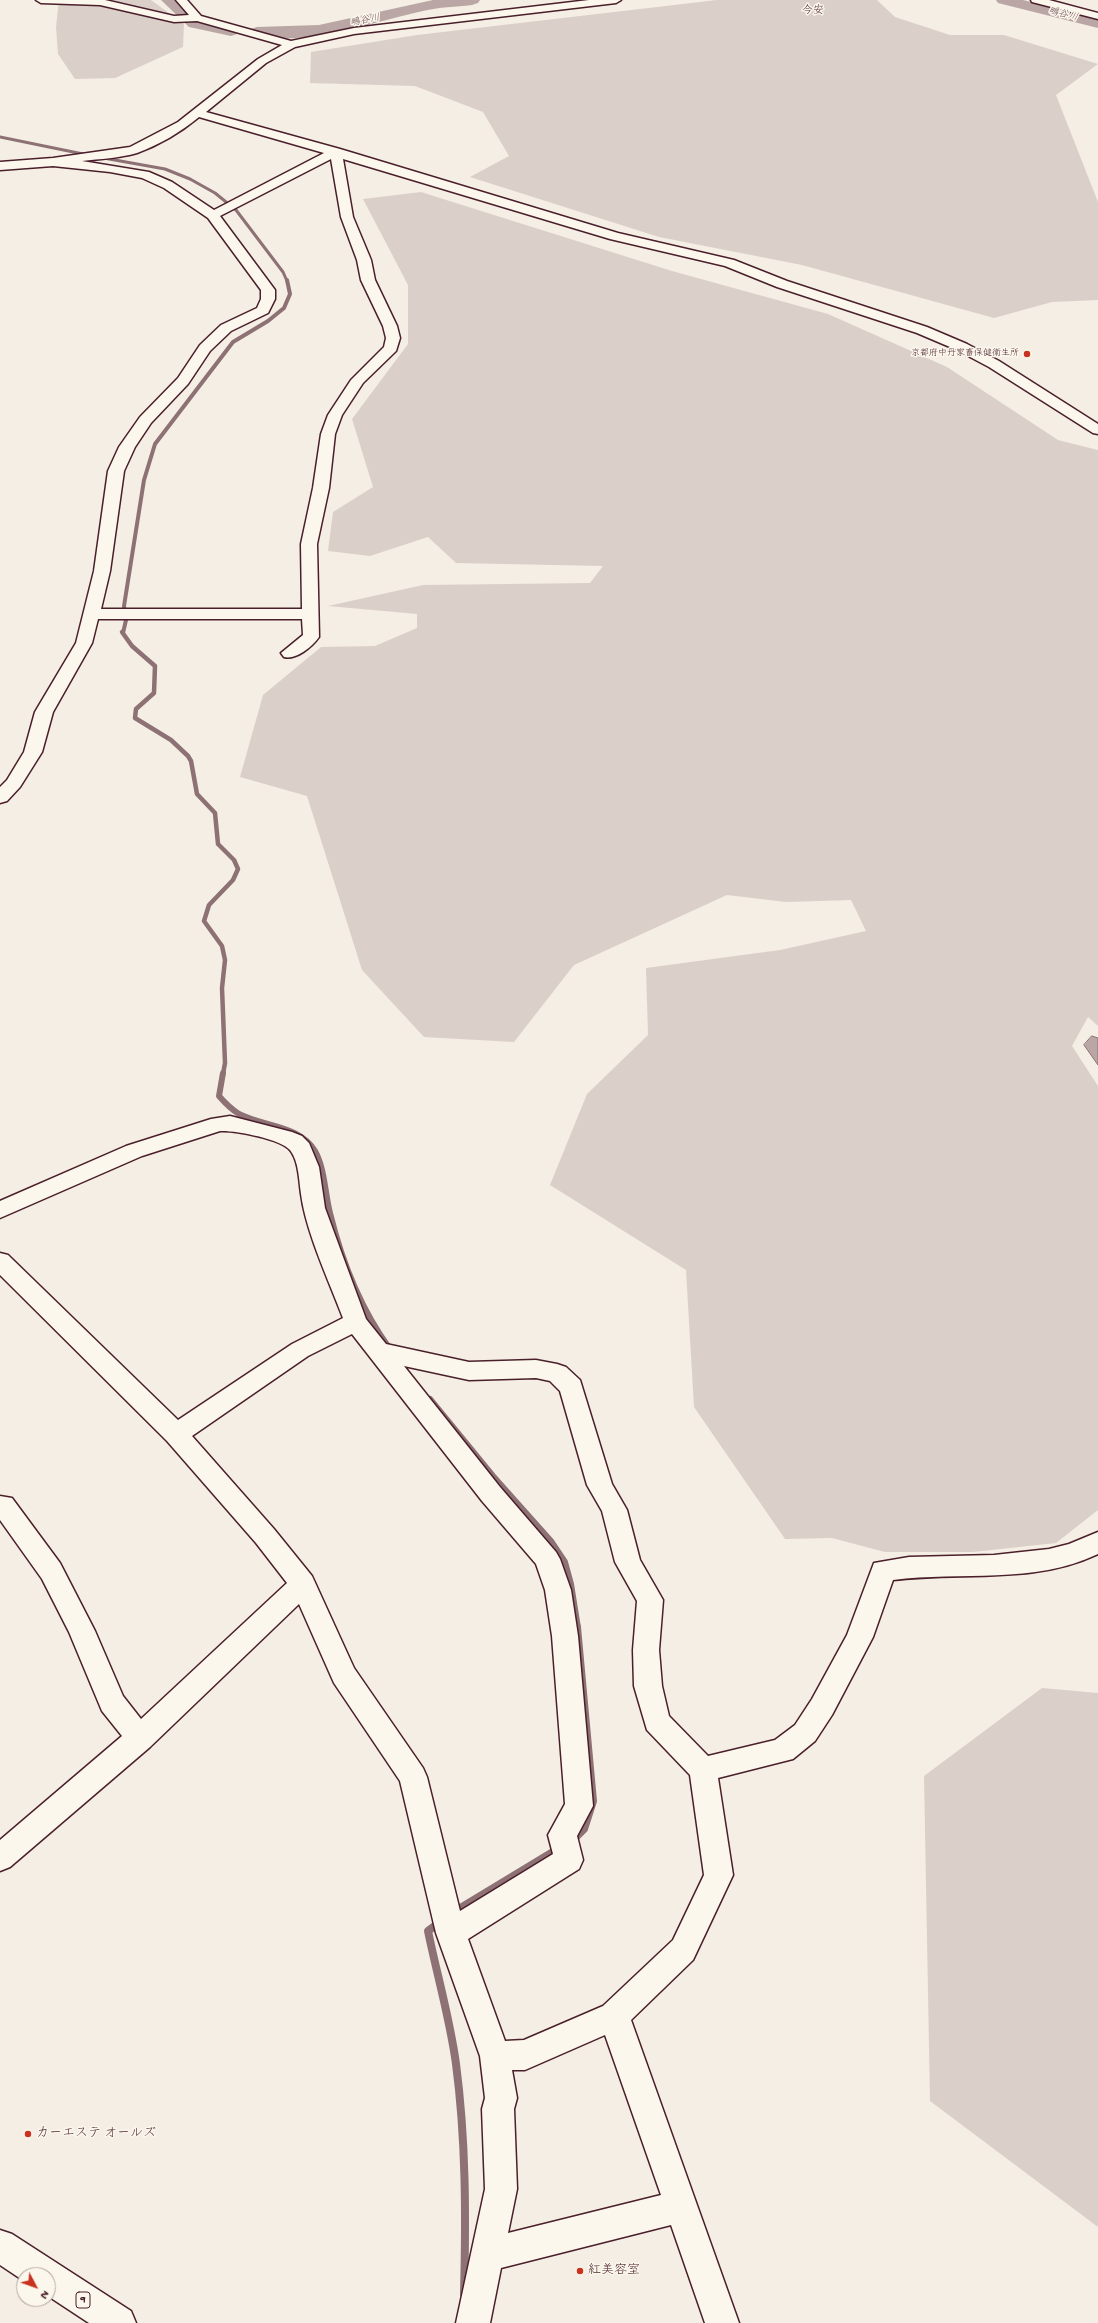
<!DOCTYPE html>
<html>
<head>
<meta charset="utf-8">
<style>
  body { margin:0 }
  #map { position:relative; width:1098px; height:2323px; overflow:hidden; background:#f4eee4; font-family:"Gochi Hand",sans-serif }
  canvas { display:block }
  .north { position:absolute; left:16px; top:2267px; width:40px; height:40px; box-sizing:border-box; background:#fbf7ec; border:1px solid #b4a19f; border-radius:50%; rotate:131deg; font-size:11px; font-weight:700; line-height:16px; text-align:center; color:#4a1f2b }
  .north::after { content:''; display:block; margin:auto; width:14px; height:18px; background:#c8321e; clip-path:polygon(50% 0,100% 100%,50% 72%,0 100%) }
</style>
</head>
<body>
<div id="map">
<canvas width="1098" height="2323"></canvas>
<div class="north">N</div>
</div>
<script>
const context = document.querySelector('canvas').getContext('2d');
context.lineJoin = 'round';
function fill(path, color) {
  context.fillStyle = color;
  context.fill(path, 'evenodd');
}
function trace(path, color, width, dash) {
  context.strokeStyle = color;
  context.lineWidth = width;
  context.lineCap = dash ? 'butt' : 'round';
  context.setLineDash(dash || []);
  context.stroke(path);
}
function label(font, color, halo, rows, align = 'center') {
  context.font = font + ' "Gochi Hand","Klee One",sans-serif';
  context.lineWidth = 3;
  context.setLineDash([]);
  context.textBaseline = 'middle';
  context.strokeStyle = halo;
  context.fillStyle = color;
  for (const [text, x, y, turn = 0] of rows) {
    context.save();
    context.translate(x, y);
    context.rotate((+turn || 0) * Math.PI / 180);
    context.textAlign = isNaN(turn) ? turn : align;
    if (halo) context.strokeText(text, 0, 0);
    context.fillText(text, 0, 0);
    context.restore();
  }
}
const green = new Path2D(`
  M59,0H151L184,24L183,47L115,78L75,79L58,54L56,27Z
  M717,0H877L895,17L950,35H1004L1098,64L1056,95L1098,202V300L1052,302L994,318L802,265L659,237L470,177L509,156L483,112L415,86L310,83L311,52L417,35Z
  M421,192L672,271L828,314L947,367L1058,440L1098,450V1026L1088,1017L1072,1046L1098,1086V1510L1056,1543L973,1552H885L832,1538L785,1539L694,1407L686,1270L550,1185L587,1094L648,1035L646,968L780,950L866,931L851,900L786,902L727,895L574,965L514,1042L424,1037L362,970L307,796L240,777L263,695L321,647L375,646L417,628V614L328,606L423,585L590,583L603,566L456,563L428,537L370,556L328,551L333,512L373,487L352,419L408,344V285L363,199Z
  M1042,1688L1098,1693V2227L930,2101L924,1776Z`);
const water = new Path2D(`
  M1092,1036L1098,1038V1065L1084,1045Z`);
const streamFar4 = new Path2D(`
  M0,137L88,155
  M98,157L165,169L190,179L215,193L236,210L283,272L287,281`);
const streamFar3 = new Path2D(`
  M123,633L126,620L124,606L144,480L155,444L233,342L268,321L284,308L290,294L287,280`);
const streamFar2 = new Path2D(`
  M122,632L132,646L155,666L154,693L136,709L135,718L171,740L188,756L191,761L197,794L215,813L218,844L234,860L238,869L233,880L209,905L204,921L222,946L225,960L222,988L225,1063L223,1074`);
const streamFar1 = new Path2D(`
  M223,1073L219,1096C225,1103 231,1109 239,1114C264,1127 299,1125 315,1151C325,1169 325,1194 330,1213C342,1262 360,1308 390,1349
  M430,1399L493,1476L551,1541L565,1562L571,1584L578,1628`);
const stream = new Path2D(`
  M572,1841L584,1829L593,1801L577,1627
  M454,1912L558,1849
  M440,1922L428,1931C437,1975 450,2019 456,2064C466,2140 466,2217 464,2294`);
const river = new Path2D(`
  M161,0H178L200,20L237,28L239,31L237,34L231,36L189,27Z
  M433,0H480L478,3L472,5C456,7 439,7 423,11C373,22 303,48 251,35L249,32L251,29L257,27L319,25Z
  M996,0H1023L1098,18V28L998,3Z`);
const minor = new Path2D(`
  M36,0H105L174,16L189,15L176,0H187L201,16L291,41L354,28L589,0H621L616,3L354,34L295,47L266,63L206,112L340,149L618,233L734,260L787,281L927,327L967,344L999,361L1098,424V434L1093,433L989,367L957,350L917,333L777,287L725,266L610,239L343,159L353,217L371,260L375,280L397,326L400,338L396,351L363,383L342,415L335,434L329,488L317,544L319,637C312,647 296,660 284,657L281,653L303,635L302,619H98L92,643L53,712L42,752L20,787L7,801L0,803V787L7,780L24,752L35,712L76,643L94,571L108,471L119,447L140,417L178,378L200,345L221,325L257,308L261,299V290L208,218L164,188L142,178L110,172L53,166L0,170V162L53,158L130,147L178,122L258,59L282,45L197,21L174,22L100,5L41,3ZM199,117L324,153L214,210L172,182L149,172L82,161C100,159 120,158 137,153C159,145 181,132 199,117ZM331,159L341,217L357,260L361,280L383,326L386,338L384,347L351,380L328,415L321,434L313,488L301,544L302,609H101L110,571L124,471L135,447L151,423L188,384L210,351L231,331L268,313L275,299V290L220,216Z
  M1031,0H1049L1098,13V19L1032,2Z
  M230,1116L292,1132L302,1136L309,1143L319,1167L325,1208L366,1319L386,1344L469,1362L536,1360L557,1364L566,1367L580,1380L612,1484L627,1510L640,1560L663,1600L659,1650L662,1686L669,1716L708,1756L775,1740L795,1725L812,1699L847,1635L874,1563L909,1557L994,1555L1049,1549L1069,1544L1098,1532V1554C1033,1585 962,1571 893,1580L873,1637L832,1715L815,1741L793,1759L718,1778L733,1875L693,1960L631,2020L739,2323H705L671,2225L501,2268L490,2323H456L485,2189L482,2109L485,2098L480,2056L436,1933L400,1781L334,1683L299,1604L150,1747L10,1867L0,1871V1840L122,1736L102,1711L69,1632L42,1579L0,1520V1496L12,1498L60,1563L95,1631L123,1696L141,1719L287,1583L256,1543L167,1441L0,1275V1253L8,1255L178,1420L292,1344L343,1318C329,1281 306,1232 301,1194C299,1181 299,1161 290,1150C281,1139 234,1130 220,1131L142,1156L0,1218V1201L126,1146L211,1119ZM352,1334L482,1501L536,1564L545,1590L552,1636L565,1804L548,1835L553,1854L460,1911L427,1777L423,1768L354,1668L312,1576L274,1529L192,1436L308,1356ZM404,1366L469,1380L536,1378L550,1381L560,1391L587,1485L602,1511L615,1562L637,1601L633,1650L634,1686L647,1730L690,1775L704,1875L673,1940L603,2006L524,2040L505,2041L468,1939L579,1869L583,1860L577,1836L593,1806L578,1636L571,1590L560,1559L556,1552L500,1487ZM605,2035L661,2195L508,2233L517,2189L514,2109L517,2098L512,2070H525Z`);
const highway = new Path2D(`
  M0,2230L12,2234L131,2311L136,2323H89L48,2296V2275H24V2281L0,2265Z`);
const markers = [
  [1027,354,4,"#c8321e"],
  [28,2134,4,"#c8321e"],
  [580,2271,4,"#c8321e"]
];
const farPoinames = [
  ["京都府中丹家畜保健衛生所",1019,354]
];
const farWaternames = [
  ["鴫谷川",1063,15,14],
  ["鴫谷川",365,21,-10]
];
const shields = [
  [83,2300,14]
];
const shieldNames = [
  ["9",83,2300]
];
const farQuarternames = [
  ["今安",813,11]
];
const nearPoinames = [
  ["カーエステ オールズ",36,2134],
  ["紅美容室",588,2271]
];
fill(green, '#dbd0c9');
fill(water, '#baa7a5');
trace(water, '#8d7174', 1);
trace(streamFar4, '#8d7174', 3);
trace(streamFar3, '#8d7174', 4);
trace(streamFar2, '#8d7174', 4.5);
trace(streamFar1, '#8d7174', 6);
trace(stream, '#8d7174', 8);
fill(river, '#baa7a5');
trace(minor, '#4a1f2b', 3);
trace(highway, '#4a1f2b', 3);
fill(minor, '#fbf7ec');
fill(highway, '#fbf7ec');
for (const [x, y, r, color] of markers) {
  const dot = new Path2D();
  dot.arc(x, y, r, 0, 2 * Math.PI);
  context.fillStyle = color;
  context.fill(dot);
  trace(dot, '#fbf7ec', 1.5);
}
label('9px', '#4a1f2b', '#fbf7ec', farPoinames, 'right');
label('italic 10px', '#714f56', '#fbf7ec', farWaternames);
for (const [x, y, w] of shields) {
  const box = new Path2D();
  box.roundRect(x - w / 2, y - 8, w, 16, 3);
  context.fillStyle = '#fbf7ec';
  context.fill(box);
  trace(box, '#4a1f2b', 1);
}
label('bold 10px', '#4a1f2b', null, shieldNames);
label('11px', '#4a1f2b', '#fbf7ec', farQuarternames);
label('13px', '#4a1f2b', '#fbf7ec', nearPoinames, 'left');
</script>
</body>
</html>
